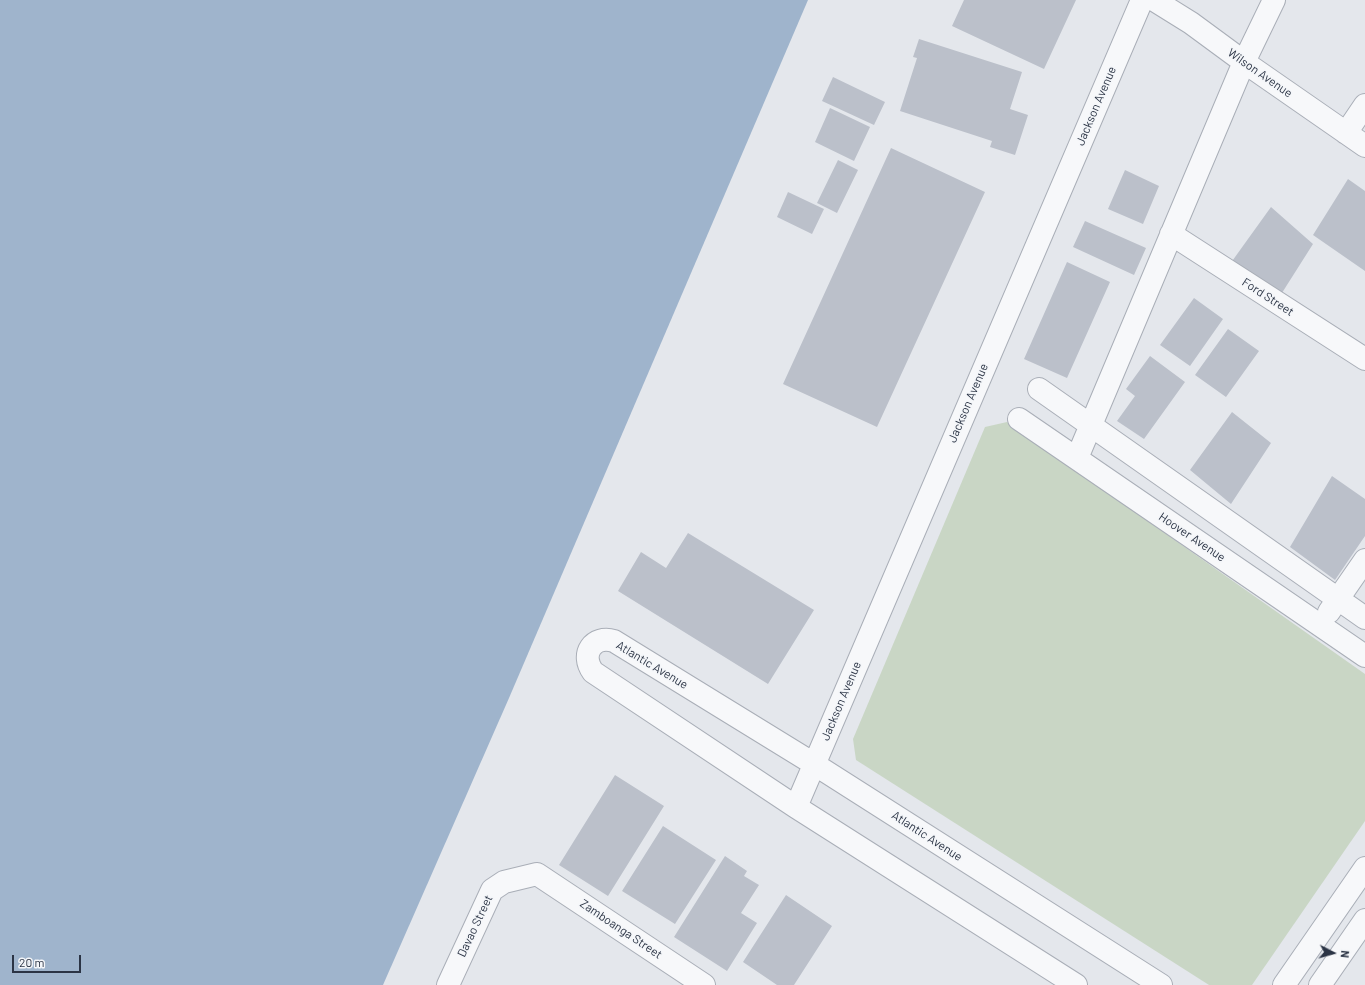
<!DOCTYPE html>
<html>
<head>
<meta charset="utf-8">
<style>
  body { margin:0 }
  #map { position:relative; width:1365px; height:985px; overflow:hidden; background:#e4e7ec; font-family:Barlow,sans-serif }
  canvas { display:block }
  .north { position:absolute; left:1313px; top:933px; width:40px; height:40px; -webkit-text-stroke:3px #f4f6f9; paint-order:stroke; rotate:96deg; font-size:11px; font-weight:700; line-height:16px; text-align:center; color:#2b3445 }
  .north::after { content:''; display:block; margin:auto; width:14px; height:18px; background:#2b3445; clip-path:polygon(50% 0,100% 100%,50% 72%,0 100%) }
  .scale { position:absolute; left:12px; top:955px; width:69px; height:18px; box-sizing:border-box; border:2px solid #2b3445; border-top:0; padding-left:5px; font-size:12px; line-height:14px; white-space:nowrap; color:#2b3445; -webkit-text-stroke:3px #f4f6f9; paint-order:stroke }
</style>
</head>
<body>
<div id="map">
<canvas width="1365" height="985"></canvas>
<div class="north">N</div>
<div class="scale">20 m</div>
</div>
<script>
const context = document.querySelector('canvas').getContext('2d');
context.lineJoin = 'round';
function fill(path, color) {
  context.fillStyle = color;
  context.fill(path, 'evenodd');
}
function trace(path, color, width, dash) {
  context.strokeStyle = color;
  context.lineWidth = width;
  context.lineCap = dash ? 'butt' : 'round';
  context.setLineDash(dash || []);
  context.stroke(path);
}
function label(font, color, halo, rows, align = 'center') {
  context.font = font + ' Barlow,sans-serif';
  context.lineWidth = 3;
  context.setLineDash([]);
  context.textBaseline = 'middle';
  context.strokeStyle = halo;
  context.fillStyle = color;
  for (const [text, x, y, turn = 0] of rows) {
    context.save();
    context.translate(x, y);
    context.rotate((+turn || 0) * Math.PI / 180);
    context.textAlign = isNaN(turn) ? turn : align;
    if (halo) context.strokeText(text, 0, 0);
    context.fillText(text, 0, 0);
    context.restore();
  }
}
const green = new Path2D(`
  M1007,422L1365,674V821L1252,985H1209L856,760L853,739L985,427Z`);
const water = new Path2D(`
  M0,0H808L509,698L383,985H0Z`);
const building = new Path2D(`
  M964,0H1076L1044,69L952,26Z
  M919,39L1022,72L1010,109L1028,115L1015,155L990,147L992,141L900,111L917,58L913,57Z
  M833,77L885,102L874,125L822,101Z
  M830,108L870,127L854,161L815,142Z
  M891,148L985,192L877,427L783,384Z
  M838,160L858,170L837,213L817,203Z
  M1125,170L1159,186L1143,224L1108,209Z
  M1348,179L1365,191V271L1313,235Z
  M788,192L824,209L812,234L777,217Z
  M1271,207L1313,244L1280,296L1230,264Z
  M1085,221L1146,248L1134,275L1073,247Z
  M1067,262L1110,282L1067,378L1024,359Z
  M1194,298L1223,319L1190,366L1160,345Z
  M1228,329L1259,351L1226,397L1195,375Z
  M1150,356L1185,382L1144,439L1117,421L1135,396L1126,389Z
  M1232,412L1271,443L1231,504L1190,470Z
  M1332,476L1365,499V536L1335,580L1290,547Z
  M688,533L814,610L768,684L618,591L641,552L666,568Z
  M615,775L664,806L608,896L559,865Z
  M663,826L716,860L675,924L622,891Z
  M725,856L747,871L744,876L759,885L741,913L757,923L727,971L674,937Z
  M786,895L832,926L794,985H777L743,962Z`);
const minor = new Path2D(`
  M1154,0L1191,23L1244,62L1365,146
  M1346,133L1365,105
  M1171,234L1365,359
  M1039,389L1365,618
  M1019,419L1365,656
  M1077,458L1244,62L1274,0
  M1329,612L1365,560
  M796,807L1142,0
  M448,985L492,890L504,882L537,874L704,985
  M1076,985L796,807L593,672C580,654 593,635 614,641L814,764L1161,985
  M1284,985L1365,868
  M1320,985L1365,920`);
const streetNames = [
  ["Wilson Avenue",1260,73,35],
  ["Jackson Avenue",1096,106,-67],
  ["Ford Street",1268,297,33],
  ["Jackson Avenue",968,403,-67],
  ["Hoover Avenue",1192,537,34],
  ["Atlantic Avenue",652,665,31],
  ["Jackson Avenue",841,701,-67],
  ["Atlantic Avenue",927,836,33],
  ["Davao Street",475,926,-65],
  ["Zamboanga Street",621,929,34]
];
fill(green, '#c9d6c5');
fill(water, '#9fb4cc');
fill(building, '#bbc0ca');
trace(minor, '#a9aeb7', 24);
trace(minor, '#f7f8fa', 22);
label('12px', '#2b3445', '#f4f6f9', streetNames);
</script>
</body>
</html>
